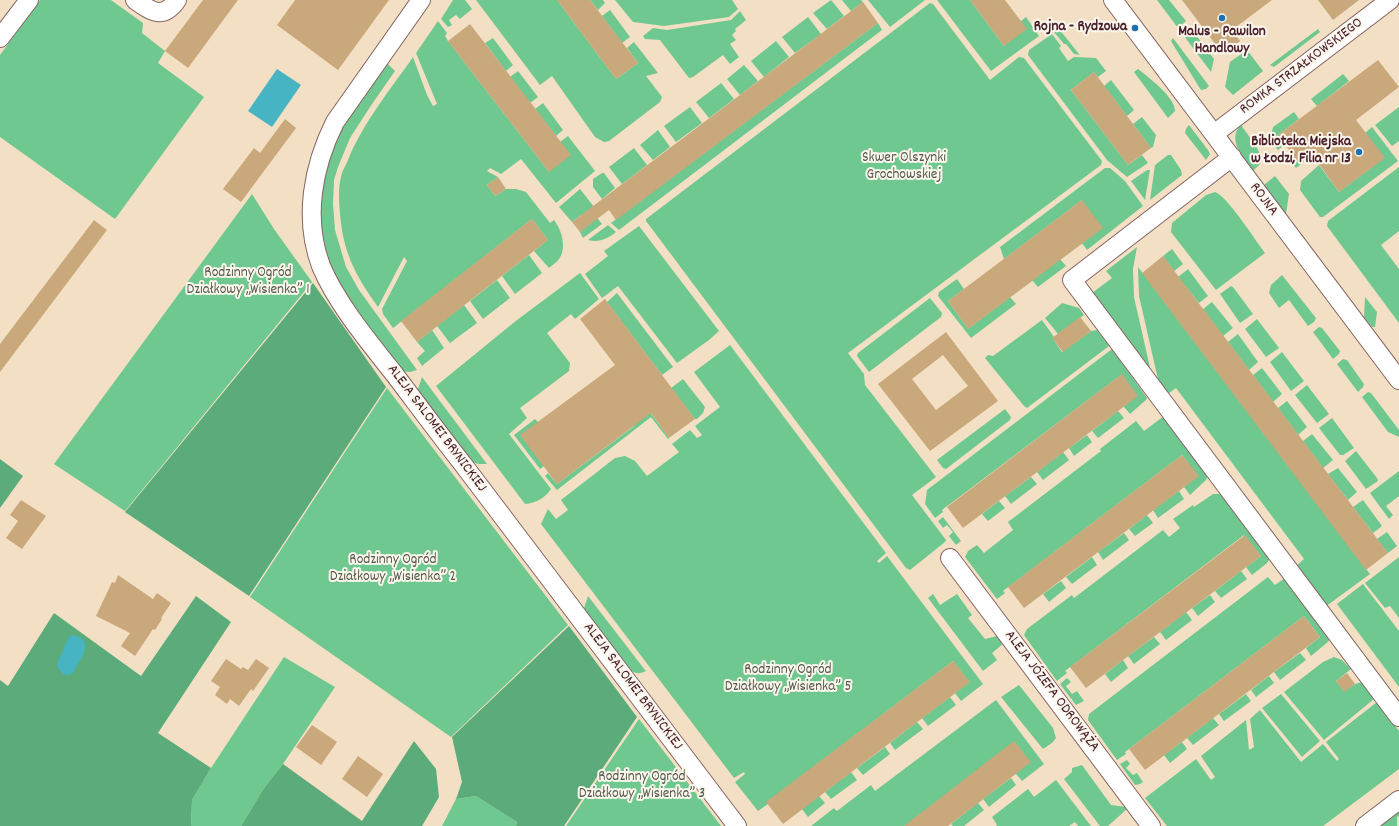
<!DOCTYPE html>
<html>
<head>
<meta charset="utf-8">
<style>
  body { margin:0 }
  canvas { display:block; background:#f3e0c4 }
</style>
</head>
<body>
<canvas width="1399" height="826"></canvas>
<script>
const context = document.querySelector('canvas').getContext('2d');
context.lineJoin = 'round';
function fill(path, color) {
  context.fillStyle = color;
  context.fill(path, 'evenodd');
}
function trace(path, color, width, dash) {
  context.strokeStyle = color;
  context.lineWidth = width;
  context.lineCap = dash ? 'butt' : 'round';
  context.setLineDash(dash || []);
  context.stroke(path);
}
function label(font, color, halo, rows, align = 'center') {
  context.font = font + ' Dekko,sans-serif';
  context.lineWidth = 4;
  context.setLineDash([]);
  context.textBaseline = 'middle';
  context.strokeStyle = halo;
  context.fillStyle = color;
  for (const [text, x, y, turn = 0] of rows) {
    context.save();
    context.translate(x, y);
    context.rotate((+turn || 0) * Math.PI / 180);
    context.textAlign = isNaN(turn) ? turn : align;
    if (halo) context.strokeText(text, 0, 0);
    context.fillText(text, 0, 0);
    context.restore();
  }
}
const green = new Path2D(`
  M40,0H111L143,23L142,33L165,51L158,63L204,97L115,219L0,137V55Z
  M453,0H465L472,9L460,19L456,15L449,20L452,25L448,27L441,19Z
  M476,0H557L616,79L638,63L627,48L634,42L658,73L646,76L662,97L660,102L609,141L604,142L595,137L552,76L540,85Z
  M590,0H603L605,3L598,10Z
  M615,0H732L738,9L729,17L664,26L633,22Z
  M831,0L844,16L827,29L813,13Z
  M842,0H861L863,2L851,11Z
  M868,0H925L890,27Z
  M937,0H970L1004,46L1021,21L1026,17L1039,36L991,71Z
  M1157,0H1169L1186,21L1178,28Z
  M930,3L933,4L990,80L1019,57L1024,58L1102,161L1101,165L848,353L864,374L865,385L936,477L912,495L946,540L945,542L910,570L906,568L646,221V219Z
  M610,10L630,37L622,43L602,16Z
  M740,11L746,20L735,29L736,31L732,35L736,40L730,44L739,57L730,64L723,55L693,77L689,78L660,40L645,39L643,36L653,28L667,30L731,20Z
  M808,17L821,34L795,53L782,37Z
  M438,21L447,33L445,36L448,41L549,172L560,142L568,136L595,171L556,203L521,159L501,174L490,168L487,171L498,177L487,185L495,196L506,189H516L526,192L550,223L554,220C562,230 567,249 559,259C556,263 552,265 549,268L534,251L548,240L532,219L393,328L383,314L382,309L407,261L404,257L378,307C355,275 343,252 340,213C339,201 338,189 341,177C342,171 346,165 348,160C363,123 390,90 413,57L427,95L433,106L437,104L416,53Z
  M878,23L882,30L619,230L611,223Z
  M1189,26L1214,59L1211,72L1181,32Z
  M1059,29L1079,54L1080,55L1074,54L1066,44H1064L1054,32Z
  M1318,29L1320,32L1274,67L1270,65Z
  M1052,34L1061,46L1059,48L1068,61L1074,57L1096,58L1106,71L1098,77L1094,72L1071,90L1128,165L1142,155L1148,163L1127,177L1107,160L1028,55L1029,50Z
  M493,38L513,65L506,71L485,43Z
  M1173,38L1209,86L1206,89L1201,90L1199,87L1171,41Z
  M776,41L789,57L764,77L751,61Z
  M1247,50L1263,71L1233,95L1225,87L1230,62Z
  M386,62L395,71L370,107L350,138L338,167L334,180L333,204L335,230L346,267L359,290L417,370L410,372L401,371L349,299L331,267L325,247L321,227L320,209L326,167L342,127Z
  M744,65L758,81L740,95L727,79Z
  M1138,69C1147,76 1176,98 1175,111L1168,118L1134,72Z
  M518,71L538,97L530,103L510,77Z
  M1343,74L1349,81L1317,106L1311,99Z
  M1111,80L1134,110L1127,116L1104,86Z
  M721,83L734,99L709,118L696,102Z
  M543,103L563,130L556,136L535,109Z
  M690,107L702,123L676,142L664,126Z
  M1399,107V141L1392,146L1375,125Z
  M1294,112L1299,119L1278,135L1285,144L1278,150L1270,141L1273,127Z
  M1142,117L1156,135L1153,147L1151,148L1133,124Z
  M1189,125L1208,150L1210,154L1206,160L1185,133L1186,129Z
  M1241,125C1246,133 1263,152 1261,161C1260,165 1256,168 1253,171C1244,158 1226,140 1241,125Z
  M1372,127L1398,161L1323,217H1320L1300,190L1301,181L1319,165L1339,192L1384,158L1365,133Z
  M658,130L670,147L653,160L640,145Z
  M634,148L647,165L622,184L609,167Z
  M1312,153L1313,155L1296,168L1288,158L1292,154L1298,162Z
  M1168,155H1171L1181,170L1182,175L1150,200L1155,165Z
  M1399,167V231L1381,245L1399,269V323L1327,226L1328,221Z
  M1105,168H1110L1125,181L1143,206L1087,250L1082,243V200L1004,259L1000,247Z
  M1147,170H1150L1145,200L1131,181Z
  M602,173H604L615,188L602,199L593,187V179Z
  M1275,176L1289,194L1286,214L1264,185Z
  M580,189L598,212L595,215L602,224L583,238L580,232L589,224L581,215L572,222L559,207Z
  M1215,192C1228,197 1255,240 1265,253L1216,290L1171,232L1172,223L1206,195Z
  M252,194L274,229L312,282L125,511L54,464Z
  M608,225L616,232C607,239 599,243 588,240Z
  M639,226L719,331L709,340L677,363L618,286L602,298L585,274L608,256L604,251Z
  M1137,247L1133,269L1134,297L1153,381L1088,296L1112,278L1106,271Z
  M1172,249L1183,264L1174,271L1163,256Z
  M529,255L542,273L515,294L502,276Z
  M1060,259L1066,266L1038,287L1032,280Z
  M1138,267L1370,574L1325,607L1294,568L1304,559L1176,388L1165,396L1160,388L1139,296Z
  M1188,269L1208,296L1199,303L1178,277Z
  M580,273L599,299L575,319L571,314L547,333L570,363L569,371L520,408L527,418L509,434L551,489C545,498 536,503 525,504L436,386L517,320Z
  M1282,275L1316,318L1314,322L1308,326L1289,300L1279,308L1269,293L1271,285Z
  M957,279L964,289L948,301L968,329L1010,297L1016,304L971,338L938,296L939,292Z
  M497,280L510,298L483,319L470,301Z
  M1231,286L1233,287L1253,314L1240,323L1220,294Z
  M617,293L673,367L662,375L607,302Z
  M1365,297L1377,312L1375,327H1372L1364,317Z
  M930,298L942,313L941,317L869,372L857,356L858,353Z
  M1212,302L1233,328L1223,336L1203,309Z
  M1062,303L1079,308L1084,315L1058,334L1045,318Z
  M464,305L477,323L450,343L437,326Z
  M1257,319L1279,348L1266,357L1245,329Z
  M1042,320L1054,337L1053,339L1062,352L1091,331L1097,330L1109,346L1027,408L1024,406L985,358L988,355L993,356Z
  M1319,327L1322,328L1340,351L1339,354L1333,359L1313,332Z
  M432,330L444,348L422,366L417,358L425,351L417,342Z
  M1238,334L1258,362L1249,370L1228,342Z
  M730,345L886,553L877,561L879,563L887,556L983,684L961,701L955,693L969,682L953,661L767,802L768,804L758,811L735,782L745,774L744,772L734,778L541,524L548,509L556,519L568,510L561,500L615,458L625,456L635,461L647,476L679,452L672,444L690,430L697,438L702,435L695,426L720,407L694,372Z
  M1112,349L1147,398L1146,400L1130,414L1124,407L1121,375L942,510L943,512L935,518L925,504L927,490Z
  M1282,352L1304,381L1291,391L1270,362Z
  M1343,359L1347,360L1364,384L1363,387L1358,392L1337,364Z
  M1262,368L1282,394L1273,402L1253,375Z
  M422,377L487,464H479L470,462L417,392Z
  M683,379L705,407L703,413L697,419H695L671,388Z
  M1307,385L1329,414L1317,423L1295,395Z
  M387,388L568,625L451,737L250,597Z
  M1368,392L1371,393L1399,430V437L1388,432L1362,397Z
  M1287,401L1307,427L1298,435L1278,408Z
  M647,408L669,438L668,439L651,417L557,490L545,476L548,473L557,484L633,427Z
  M1005,409L1011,417L1010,420L946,469L943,468L937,460Z
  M1118,411L1124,418L1098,438L1092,431Z
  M1164,416L1208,475L1206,480L1190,495L1184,487L1198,476L1182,455L1003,591L1005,593L997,599L965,557L968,551L977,545L984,553L1013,530L1008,522L1101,451L1100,449L1136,421L1144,431Z
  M1332,418L1354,448L1343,455H1340L1319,428Z
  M535,419L538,422L544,466L540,469L514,435Z
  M1312,434L1333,460L1323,468L1303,441Z
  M1087,435L1092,442L1074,456L1069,448Z
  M1356,451L1377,478L1378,481L1366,489L1345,461Z
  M1063,452L1069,460L1043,480L1037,472Z
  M1338,468L1357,492L1348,500L1328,474Z
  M1399,471V496L1386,506L1393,515L1389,519L1370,493Z
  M1031,477L1037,484L1011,504L1005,496Z
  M1179,491L1184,499L1158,518L1153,510Z
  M1213,494H1222L1270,558L1267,563L1252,575L1246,567L1261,556L1244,535L1065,671L1067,673L1057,681L1024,635L1027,629L1072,595L1074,598L1163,530L1169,537L1180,528L1173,519L1193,505L1194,507Z
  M1363,500L1382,526L1373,533L1353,507Z
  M999,501L1005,508L988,521L982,514Z
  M1147,515L1153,523L1135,536L1129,529Z
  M943,517L961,541L956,545L949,536L953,532L947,525L943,528L938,521Z
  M1387,532L1397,546L1388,553L1377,539Z
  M1124,533L1129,540L1103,560L1098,552Z
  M1092,557L1097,565L1072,584L1066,577Z
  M1399,557V618L1390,606L1385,608L1365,583Z
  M1241,571L1247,579L1221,598L1215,591Z
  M1268,577L1275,585L1285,578L1330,638L1328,642L1311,656L1306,648L1320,637L1304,616L1129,749L1125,752L1126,754L1117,760L1088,720L1089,714Z
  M1061,581L1066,588L1049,602L1043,594Z
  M1363,584L1399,631V687L1337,604Z
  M933,594L940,605L957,594L972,615L968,618L985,639L997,636L1003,644L992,653L997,660L983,671L928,598Z
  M1210,595L1215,602L1198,616L1192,608Z
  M588,596L645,670L646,671C640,674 636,674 630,670L583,611Z
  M1186,612L1192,620L1166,640L1160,632Z
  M1154,637L1160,644L1134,664L1128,656Z
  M1300,653L1306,660L1280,680L1274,672Z
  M284,657L335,687L283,764L264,788L241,826H191L192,800L211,768Z
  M1334,657L1342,660L1351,669L1336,681L1344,691L1355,684L1362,682L1374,699L1324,740L1284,692L1323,662Z
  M1123,660L1128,668L1111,682L1105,674Z
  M1269,676L1274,683L1256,697L1251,690Z
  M1067,678L1071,682L1066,686L1072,694L1077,691L1084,701L1076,705L1060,684Z
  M1019,685L1053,728L1056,738L1052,743L1043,749L1001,697Z
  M1246,694L1251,701L1224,721L1219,714Z
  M1281,694L1320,741L1302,757L1262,708Z
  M950,697L956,705L928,726L922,718Z
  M996,700L1044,764L1022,781L1016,774L904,826H811L834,808L837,811L871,785L875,791Z
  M1377,702L1399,731V769L1323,826H1167L1145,798L1196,759L1211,780L1215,777L1201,756L1246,720L1249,750L1254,747L1250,719L1260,710L1301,762L1323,744L1337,761L1339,759L1326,742Z
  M1213,718L1219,725L1193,745L1187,738Z
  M639,719L721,826H566Z
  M917,722L923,729L895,750L890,743Z
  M1182,742L1187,749L1170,763L1164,755Z
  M885,747L890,754L863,775L857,768Z
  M1127,760L1130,764L1126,768L1133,775L1137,773L1143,782L1140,784L1135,785L1120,764Z
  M1082,765L1111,805L1126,807L1127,809L1108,826H1100L1064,779L1072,772V768Z
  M851,772L857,780L831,799L825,792Z
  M1011,778L1016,785L989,807L983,799Z
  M1056,780L1091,826H1078L1075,822L1069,826H996L997,825L992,817L1028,789L1034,797Z
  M476,796L517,822L516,826H442L456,799Z
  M819,796L825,803L808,817L802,809Z
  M978,803L984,810L964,826H953L951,824Z
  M1399,811V816L1397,817V826H1379Z`);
const forest = new Path2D(`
  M313,283L386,387L249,596L125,512Z
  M0,459L23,476L0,508Z
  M196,596L231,622L158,733L211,768L192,800L191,826H0V680L8,686L54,613L141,676Z
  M569,626L637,717L564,826H516L517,822L476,796L456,799L462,782L452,737Z
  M414,741L436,769L439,797L422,826H241L264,788L283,764L362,821Z`);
const water = new Path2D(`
  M277,69L301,85L272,127L248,111Z
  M73,635C98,641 78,661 73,673L68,675L63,674L57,666L58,661L63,651L66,643L69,637Z`);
const building = new Path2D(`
  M203,0H238L188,68L165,51Z
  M295,0H389L338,70L277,25Z
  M557,0H590L638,63L616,79Z
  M970,0H1005L1027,29L1004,46Z
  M1182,0H1272L1232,30L1240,41L1227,51L1219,49Z
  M1318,0H1359L1333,20Z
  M863,2L878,23L616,220L609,210L580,232L572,222Z
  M470,24L571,155L549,172L448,41Z
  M1378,60L1399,87L1356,120L1385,158L1339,192L1311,153L1298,162L1278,135Z
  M1094,72L1151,148L1128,165L1071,90Z
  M285,119L296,128L241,202L223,189L254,148L260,153Z
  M498,177L506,189L495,196L487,185Z
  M1082,200L1103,228L968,329L948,301Z
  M532,219L548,240L417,342L401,321Z
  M94,220L107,230L0,372V344Z
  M1163,256L1388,553L1366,570L1142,273Z
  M605,299L695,419L669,438L651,413L557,484L520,435L615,365L580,319Z
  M1080,317L1091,331L1063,352L1052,338Z
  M946,332L998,401L930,451L878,384ZM943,355L968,386L936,410L912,379Z
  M1122,374L1138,396L963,528L947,507Z
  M1182,455L1199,476L1024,608L1008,587Z
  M21,500L46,516L22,549L6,538L18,521L10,515Z
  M1245,535L1261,556L1086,688L1070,667Z
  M118,575L153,599L157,593L171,603L161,618L162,619L155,630L153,629L135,656L121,646L130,633L96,616L112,582L115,583Z
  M1304,616L1320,637L1145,770L1129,749Z
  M226,659L241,669L243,667L248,670L256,659L269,668L253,691L251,689L239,706L230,699L227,704L215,695L220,687L211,681Z
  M953,661L970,682L783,824L766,802Z
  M1347,673L1355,684L1344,692L1336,681Z
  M312,725L337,742L321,765L296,747Z
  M1014,741L1031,762L981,801L948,826H904Z
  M358,756L383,774L367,797L342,779Z`);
const minor = new Path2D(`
  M135,0C152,12 163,20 177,0
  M421,0L335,122C313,166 303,218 321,266C337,304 369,342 395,375C417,404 439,434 462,463C554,583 645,705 737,826
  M1113,0L1399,380
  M0,38L29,0
  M1214,134L1390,0
  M1232,157L1072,280L1399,717
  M950,558L1151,826
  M1365,826L1399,800`);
const markers = [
  [1222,18,4,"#1f6fb2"],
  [1135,28,4,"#1f6fb2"],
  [1359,152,4,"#1f6fb2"]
];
const poiNames = [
  ["Rojna - Rydzowa",1127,28],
  ["Malus - Pawilon",1222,33,"center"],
  ["Handlowy",1222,50,"center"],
  ["Biblioteka Miejska",1351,143],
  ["w Łodzi, Filia nr 13",1351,160]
];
const streetNames = [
  ["ROMKA STRZAŁKOWSKIEGO",1302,67,-37],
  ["ROJNA",1263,200,53],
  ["ALEJA SALOMEI BRYNICKIEJ",436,429,53],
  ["ALEJA SALOMEI BRYNICKIEJ",632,687,53],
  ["ALEJA JÓZEFA ODROWĄŻA",1051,692,53]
];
const parkNames = [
  ["Skwer Olszynki",904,159],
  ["Grochowskiej",904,176],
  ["Rodzinny Ogród",248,274],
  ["Działkowy „Wisienka” 1",248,291],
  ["Rodzinny Ogród",393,561],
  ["Działkowy „Wisienka” 2",393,578],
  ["Rodzinny Ogród",788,671],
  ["Działkowy „Wisienka” 5",788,688],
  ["Rodzinny Ogród",642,778],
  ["Działkowy „Wisienka” 3",642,795]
];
fill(green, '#6fc88f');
fill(forest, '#5bac7a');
fill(water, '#47b4c4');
fill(building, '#c9a87b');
trace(minor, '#856361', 20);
trace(minor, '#fff', 18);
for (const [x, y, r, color] of markers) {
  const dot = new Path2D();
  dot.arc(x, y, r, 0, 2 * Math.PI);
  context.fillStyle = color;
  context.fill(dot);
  trace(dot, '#fbf7ec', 1.5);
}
label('bold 15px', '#4a1f2b', '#fbf7ec', poiNames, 'right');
label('15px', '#4a1f2b', '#fbf7ec', streetNames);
label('15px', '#575a4e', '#fbf7ec', parkNames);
</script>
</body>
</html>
